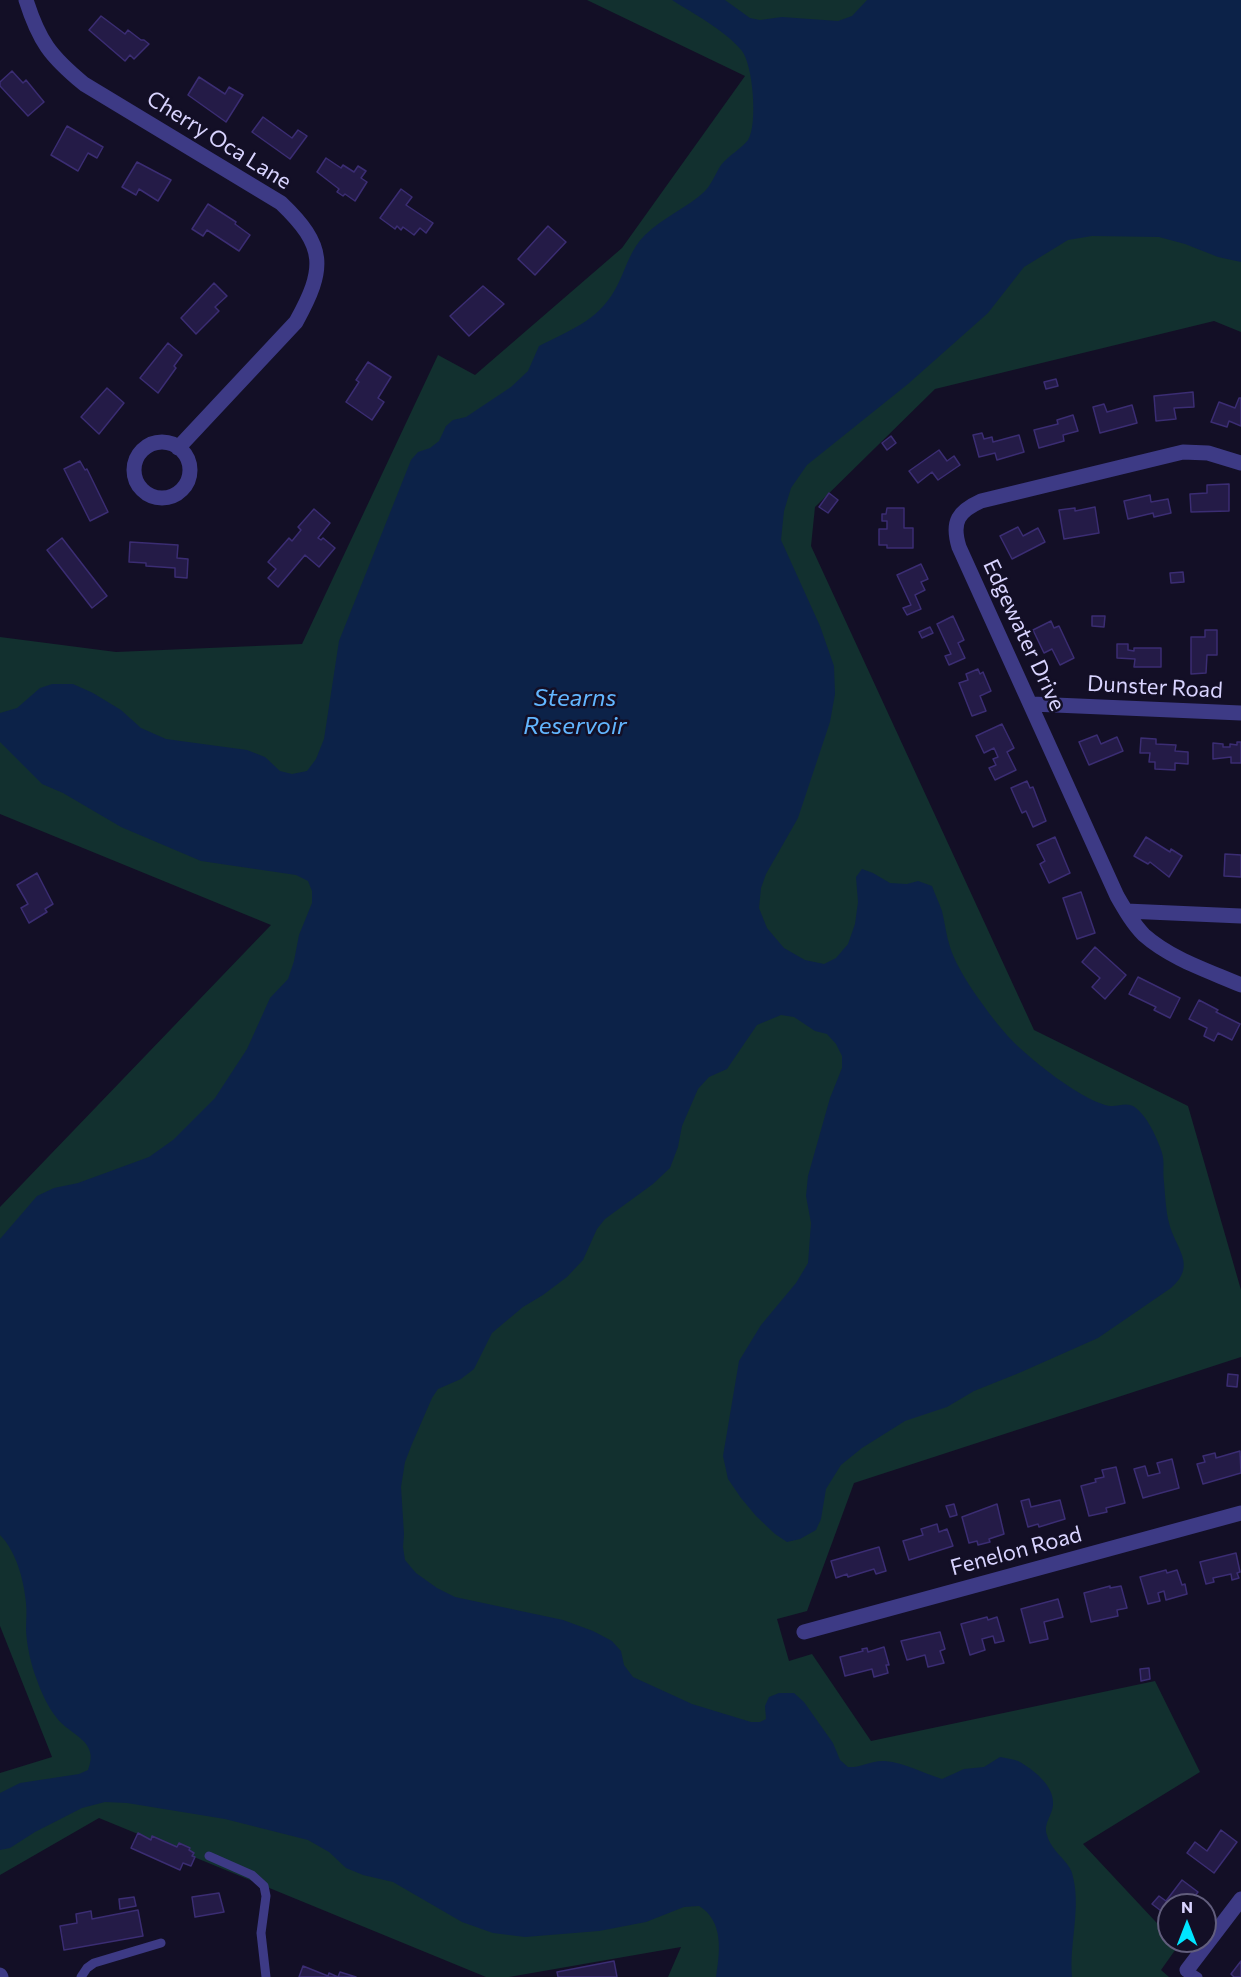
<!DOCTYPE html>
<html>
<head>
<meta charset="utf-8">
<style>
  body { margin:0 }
  #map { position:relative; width:1241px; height:1977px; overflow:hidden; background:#130f26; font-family:Commissioner,sans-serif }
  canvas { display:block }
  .north { position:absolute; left:1157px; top:1893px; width:60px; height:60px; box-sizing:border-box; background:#130f26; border:2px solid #625e7d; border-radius:50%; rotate:0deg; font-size:16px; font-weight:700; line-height:24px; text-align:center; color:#d9d4ff }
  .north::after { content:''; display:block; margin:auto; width:21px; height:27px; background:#00e5ff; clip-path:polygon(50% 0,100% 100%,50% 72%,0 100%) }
</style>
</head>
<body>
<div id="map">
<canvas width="1241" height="1977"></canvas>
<div class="north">N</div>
</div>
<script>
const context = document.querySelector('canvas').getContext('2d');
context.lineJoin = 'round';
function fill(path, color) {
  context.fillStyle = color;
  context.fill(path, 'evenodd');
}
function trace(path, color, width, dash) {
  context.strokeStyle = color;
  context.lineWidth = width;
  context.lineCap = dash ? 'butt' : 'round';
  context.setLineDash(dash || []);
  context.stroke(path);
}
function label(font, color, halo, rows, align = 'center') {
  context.font = font + ' Commissioner,sans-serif';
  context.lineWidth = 5;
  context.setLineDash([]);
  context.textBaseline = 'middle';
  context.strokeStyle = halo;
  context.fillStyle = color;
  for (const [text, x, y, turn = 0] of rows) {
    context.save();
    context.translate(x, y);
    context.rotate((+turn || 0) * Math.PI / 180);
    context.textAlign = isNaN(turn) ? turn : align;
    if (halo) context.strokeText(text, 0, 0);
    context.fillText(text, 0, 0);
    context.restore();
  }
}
const green = new Path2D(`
  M587,0H1241V332L1214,321L935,389L815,507L811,546L1034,1030L1188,1106L1241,1290V1357L854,1483L807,1611L777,1619L789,1661L812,1654L871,1741L1155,1681L1200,1772L1083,1844L1169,1936V1941H1173L1178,1946L1161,1970L1169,1977H668L681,1947L509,1977H486L99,1818L0,1875V1773L52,1757L0,1626V1207L271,925L0,814V637L116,652L302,644L438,355L475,375L622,248L745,76Z`);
const water = new Path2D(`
  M672,0H725L750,18L760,20L782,17L838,21L852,16L867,0H1241V262L1218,257L1185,244L1159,237L1092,236L1068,240L1024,267L988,313L908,384L807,465L791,488L784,511L781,540L820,626L834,666L835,694L830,722L798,818L766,874L761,888L759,908L767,928L784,948L805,960L824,964L836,958L848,944L855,924L858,902L856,877L862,869L873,873L890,883L907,884L918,881L932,886C935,894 939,903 942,911C945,923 946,935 950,947C958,973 988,1013 1006,1034C1024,1055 1083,1102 1110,1106C1119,1107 1127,1101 1136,1108C1147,1117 1155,1134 1160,1147C1166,1162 1162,1168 1164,1182C1165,1194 1166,1212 1169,1223C1175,1248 1198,1265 1171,1288L1098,1338L1019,1373L974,1391L947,1407L905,1421L862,1448L841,1465L826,1489L821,1519L816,1530L800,1539L787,1542L775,1534L756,1516L741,1498L728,1479L723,1456L739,1361L761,1325L796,1283L808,1263L811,1223L806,1196L808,1176L830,1098L842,1068V1056L836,1044L827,1034L815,1031L794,1017L781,1015L757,1025L727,1069L709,1077L698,1089L682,1126L678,1147L670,1168L653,1184L605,1219L597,1229L583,1260L567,1277L543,1295L523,1307L492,1333L474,1369L461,1379L438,1389L432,1398L412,1444L405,1462L401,1487L404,1534L403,1547L405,1560L416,1573L437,1588L455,1597L563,1620L593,1631L612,1641L621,1651L624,1665L633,1677L692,1704L751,1722H760L766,1719L765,1706L769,1697L779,1693H794L804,1702L833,1743L840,1760L848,1767C861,1768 871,1760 885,1761C905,1763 923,1773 942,1779L964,1769L984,1767L1000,1757C1005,1758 1013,1759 1018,1761C1033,1769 1055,1786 1053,1805C1052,1816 1043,1824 1047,1835C1051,1851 1068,1860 1072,1873C1082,1907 1069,1942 1072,1977H716C720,1952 724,1921 699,1906L684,1907L646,1922L599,1931L525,1937L493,1933L462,1922L393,1882L363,1875L346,1868L329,1852L308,1840L225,1819L127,1803L105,1802L82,1808L35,1832L10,1848L0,1850V1793L20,1783L79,1774L88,1770C100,1740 70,1736 56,1717C48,1707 41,1692 37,1680C31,1665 27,1647 26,1630C26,1621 27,1612 26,1603C24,1580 16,1551 0,1535V1239L37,1196L54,1188L78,1183L149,1157L173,1140L215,1098L247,1049L270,998L288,979L294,961L299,935L312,903V891L308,881L296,875L201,861L121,827L63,793L42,784L0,742V713L17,708L40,688L52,684H73L93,693L121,710L141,728L166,739L247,750L265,757L280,771L292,774L307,771L316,759L324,739L339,641L411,460L418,452L430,448L439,441L446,426L453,420L466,417L511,387L528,371L539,346C574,328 601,320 619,282C627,265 631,249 645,235C662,218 688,207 704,192C712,184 715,174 721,165C729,155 741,149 748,140C758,125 753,65 742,51C726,31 694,14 672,0Z`);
const building = new Path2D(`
  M101,16L125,34L128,30L141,40H144L149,44L134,59L130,55L125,61L89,30Z
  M12,71L23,83L26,80L44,102L28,116L0,86V82Z
  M199,77L225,94L229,87L243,95L226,122L188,95Z
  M263,117L292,138L298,130L307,136L290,159L252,132Z
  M67,126L103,147L97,158L88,153L78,171L51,155Z
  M326,158L341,168L343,165L354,172L358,166L366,171L361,178L367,182L355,201L345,194L343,196L337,192L339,189L317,172Z
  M137,162L171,180L158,201L139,189L136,195L122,187Z
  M401,189L412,197L406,205L433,223L426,233L420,228L414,235L403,227L401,230L397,226L395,229L380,218Z
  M208,204L236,222L235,224L250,235L239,251L207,230L203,236L192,229Z
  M548,226L566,242L535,275L518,259Z
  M214,283L227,296L215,307L219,311L196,334L181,318Z
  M483,286L504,304L469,336L450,316Z
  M168,343L182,355L174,366L176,368L158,393L140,378Z
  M368,362L391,377L378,398L384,402L372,420L346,402L359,382L356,380Z
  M1056,379L1058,386L1046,389L1044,382Z
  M107,388L124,403L99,434L81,417Z
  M1193,392L1194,407L1174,408L1176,419L1156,421L1154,396Z
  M1239,398H1241V426L1229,421L1227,427L1211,422L1219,402L1235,408Z
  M1104,404L1107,412L1132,405L1137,423L1100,433L1093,407Z
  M1073,415L1078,431L1063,435L1064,441L1039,448L1034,430L1058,424L1057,420Z
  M982,433L984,439L992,437L993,442L1019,435L1024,452L997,460L995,453L979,457L973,435Z
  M891,436L896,443L887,450L882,443Z
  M939,450L947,461L954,456L960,465L938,480L932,472L918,483L909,471Z
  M80,461L85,470L87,469L108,512L90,521L64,469Z
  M1229,484V511L1191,512L1190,494L1207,493V485Z
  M829,493L838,500L828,513L819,507Z
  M1150,495L1151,502L1168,499L1171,513L1154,517L1153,513L1128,519L1124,501Z
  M1095,507L1099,533L1064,539L1059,510L1075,508V511Z
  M887,508H904V528H913V548H887V545H879V529H887V521H882V514H886Z
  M314,509L330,523L318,538L321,540L323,538L335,548L319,567L305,555L278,587L268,578L276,569L268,562L289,538L292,541L301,530L298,527Z
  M1018,527L1023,536L1038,528L1045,542L1012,559L1000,536Z
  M62,538L107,596L92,608L47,550Z
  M130,542L178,545L177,558L188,559L187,578L175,577V568L146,566V563L129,562Z
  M921,564L928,579L921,582L925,590L915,595L921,609L907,615L903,608L911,605L897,575Z
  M1183,572L1184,582L1171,583L1170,573Z
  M953,616L964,640L958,643L965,658L949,665L945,656L951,654L937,624Z
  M1092,616H1105L1104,627L1092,626Z
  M1051,621L1054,628L1059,626L1074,658L1060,665L1052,649L1044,653L1033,630Z
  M930,627L933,633L922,638L919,632Z
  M1205,630H1217V655H1207L1206,673L1191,674V637H1205Z
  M1117,644H1128V650L1134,651V648H1161V667H1134L1135,659L1117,658Z
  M978,669L980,674L983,672L991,691L980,696L986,711L972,716L959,683L968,680L966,674Z
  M1002,724L1014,748L1007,752L1016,770L995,780L989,768L996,765L993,759L998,757L994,748L984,753L976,736Z
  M1097,735L1101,744L1117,737L1123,751L1089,765L1079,742Z
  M1141,738L1156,739V744L1176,745L1175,751L1188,752V764L1175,763V770L1155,769V762H1149L1150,753H1140Z
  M1237,742H1241V763H1231V757L1213,759V743L1223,744V747H1230V744L1237,745Z
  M1027,781L1030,788L1033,787L1046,821L1033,827L1026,811L1022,813L1011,788Z
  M1055,837L1070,873L1049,883L1040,864L1045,861L1037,845Z
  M1146,837L1170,852L1171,849L1182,856L1169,877L1150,862L1148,864L1134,856Z
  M1225,854L1241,855V877L1224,876Z
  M37,873L53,904L45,909L47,912L29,923L21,908L28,904L17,885Z
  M1081,892L1095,933L1077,939L1063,898Z
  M1095,947L1126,975L1105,999L1092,987L1100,978L1082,962Z
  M1138,977L1180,998L1170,1018L1154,1010L1156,1007L1129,994Z
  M1199,1000L1218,1010L1216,1012L1240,1024L1232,1040L1218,1033L1214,1041L1204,1036L1207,1028L1189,1019Z
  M1228,1374L1238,1375L1237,1387L1227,1386Z
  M1240,1451L1241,1473L1203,1484L1197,1464L1205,1462L1203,1456L1215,1453L1216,1458Z
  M1172,1459L1179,1488L1143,1498L1134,1469L1145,1466L1148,1476L1160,1473L1157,1463Z
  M1116,1467L1125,1503L1106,1508L1107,1512L1089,1516L1081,1486L1096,1482L1095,1479L1104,1477L1102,1470Z
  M1029,1499L1031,1507L1060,1500L1065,1519L1039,1527L1038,1524L1028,1527L1021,1501Z
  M954,1504L957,1515L950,1517L946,1506Z
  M997,1504L1004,1534L989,1539L990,1542L978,1545L977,1541L969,1543L962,1517Z
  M937,1524L939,1532L947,1529L953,1546L909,1560L903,1541L923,1535L921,1529Z
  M879,1547L886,1571L876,1574L874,1569L848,1577L847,1574L836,1578L831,1561Z
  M1236,1553L1240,1572L1237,1573L1239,1578L1232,1580L1231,1574L1213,1578L1214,1582L1206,1584L1200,1562Z
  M1166,1570L1167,1573L1177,1570L1182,1585L1185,1584L1187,1594L1166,1600L1164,1591L1158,1593L1160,1601L1148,1604L1140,1577Z
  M1110,1586V1588L1121,1586L1127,1608L1117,1610L1118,1616L1091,1622L1084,1593Z
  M1058,1599L1063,1617L1044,1622L1048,1639L1030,1643L1021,1609Z
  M987,1617L988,1620L997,1617L1004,1641L995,1643L993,1636L982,1639L985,1650L970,1655L961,1624Z
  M940,1632L945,1649L940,1651L944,1663L928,1667L925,1655L907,1660L901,1641Z
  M884,1647L889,1665H886L888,1673L874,1677L872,1669L845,1676L840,1657L863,1651L862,1649L867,1648L868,1652Z
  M1149,1668L1150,1679L1141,1681L1140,1669Z
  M1221,1830L1237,1842L1214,1873L1187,1853L1195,1842L1207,1851Z
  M138,1833L151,1840L152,1836L177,1847L179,1843L190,1848L189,1850L194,1853L192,1856L195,1857L191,1866L183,1863L180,1870L131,1848Z
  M1182,1880L1198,1892L1188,1905H1169V1917L1152,1904L1159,1896L1166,1901Z
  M219,1893L224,1912L195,1917L192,1897Z
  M134,1897L136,1906L120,1909L119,1899Z
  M138,1910L143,1936L64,1950L60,1926L77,1923L76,1914L91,1911L92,1919Z
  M614,1961L617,1977H558L557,1972Z
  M1241,1961V1977H1234L1231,1974Z
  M303,1966L328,1976L329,1973L338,1977L340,1972L356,1977H299Z`);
const service = new Path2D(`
  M209,1856L252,1875L264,1886L266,1896L261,1933L266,1977
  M1187,1970L1198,1977
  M81,1977L87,1968L94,1963L161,1943`);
const minor = new Path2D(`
  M26,0C39,41 50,56 84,84L281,203C326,246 326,268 296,322L178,448
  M134 470a28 28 0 1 1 56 0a28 28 0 1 1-56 0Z
  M1241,463L1208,453L1183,452L981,501C959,511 951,521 959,547L1117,896C1125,910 1133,924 1144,935C1171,959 1209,971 1241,985
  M1032,704L1241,713
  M1126,911L1241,916
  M804,1632L1241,1513
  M1187,1970L1241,1899`);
const tertiary = new Path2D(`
  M0,1975L1,1977`);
const streetNames = [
  ["Cherry Oca Lane",219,140,32],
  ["Edgewater Drive",1024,635,65],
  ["Dunster Road",1155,687,3],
  ["Fenelon Road",1016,1551,-15]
];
const waterNames = [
  ["Stearns",575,698],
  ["Reservoir",575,726]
];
fill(green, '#12302f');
fill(water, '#0c2248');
fill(building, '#241b47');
trace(building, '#3b2d73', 1.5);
trace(service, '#3d3a85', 9);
trace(minor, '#3d3a85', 15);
trace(tertiary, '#3d3a85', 15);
label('22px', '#d9d4ff', '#130f26', streetNames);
label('italic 24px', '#62b6ff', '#130f26', waterNames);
</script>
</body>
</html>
